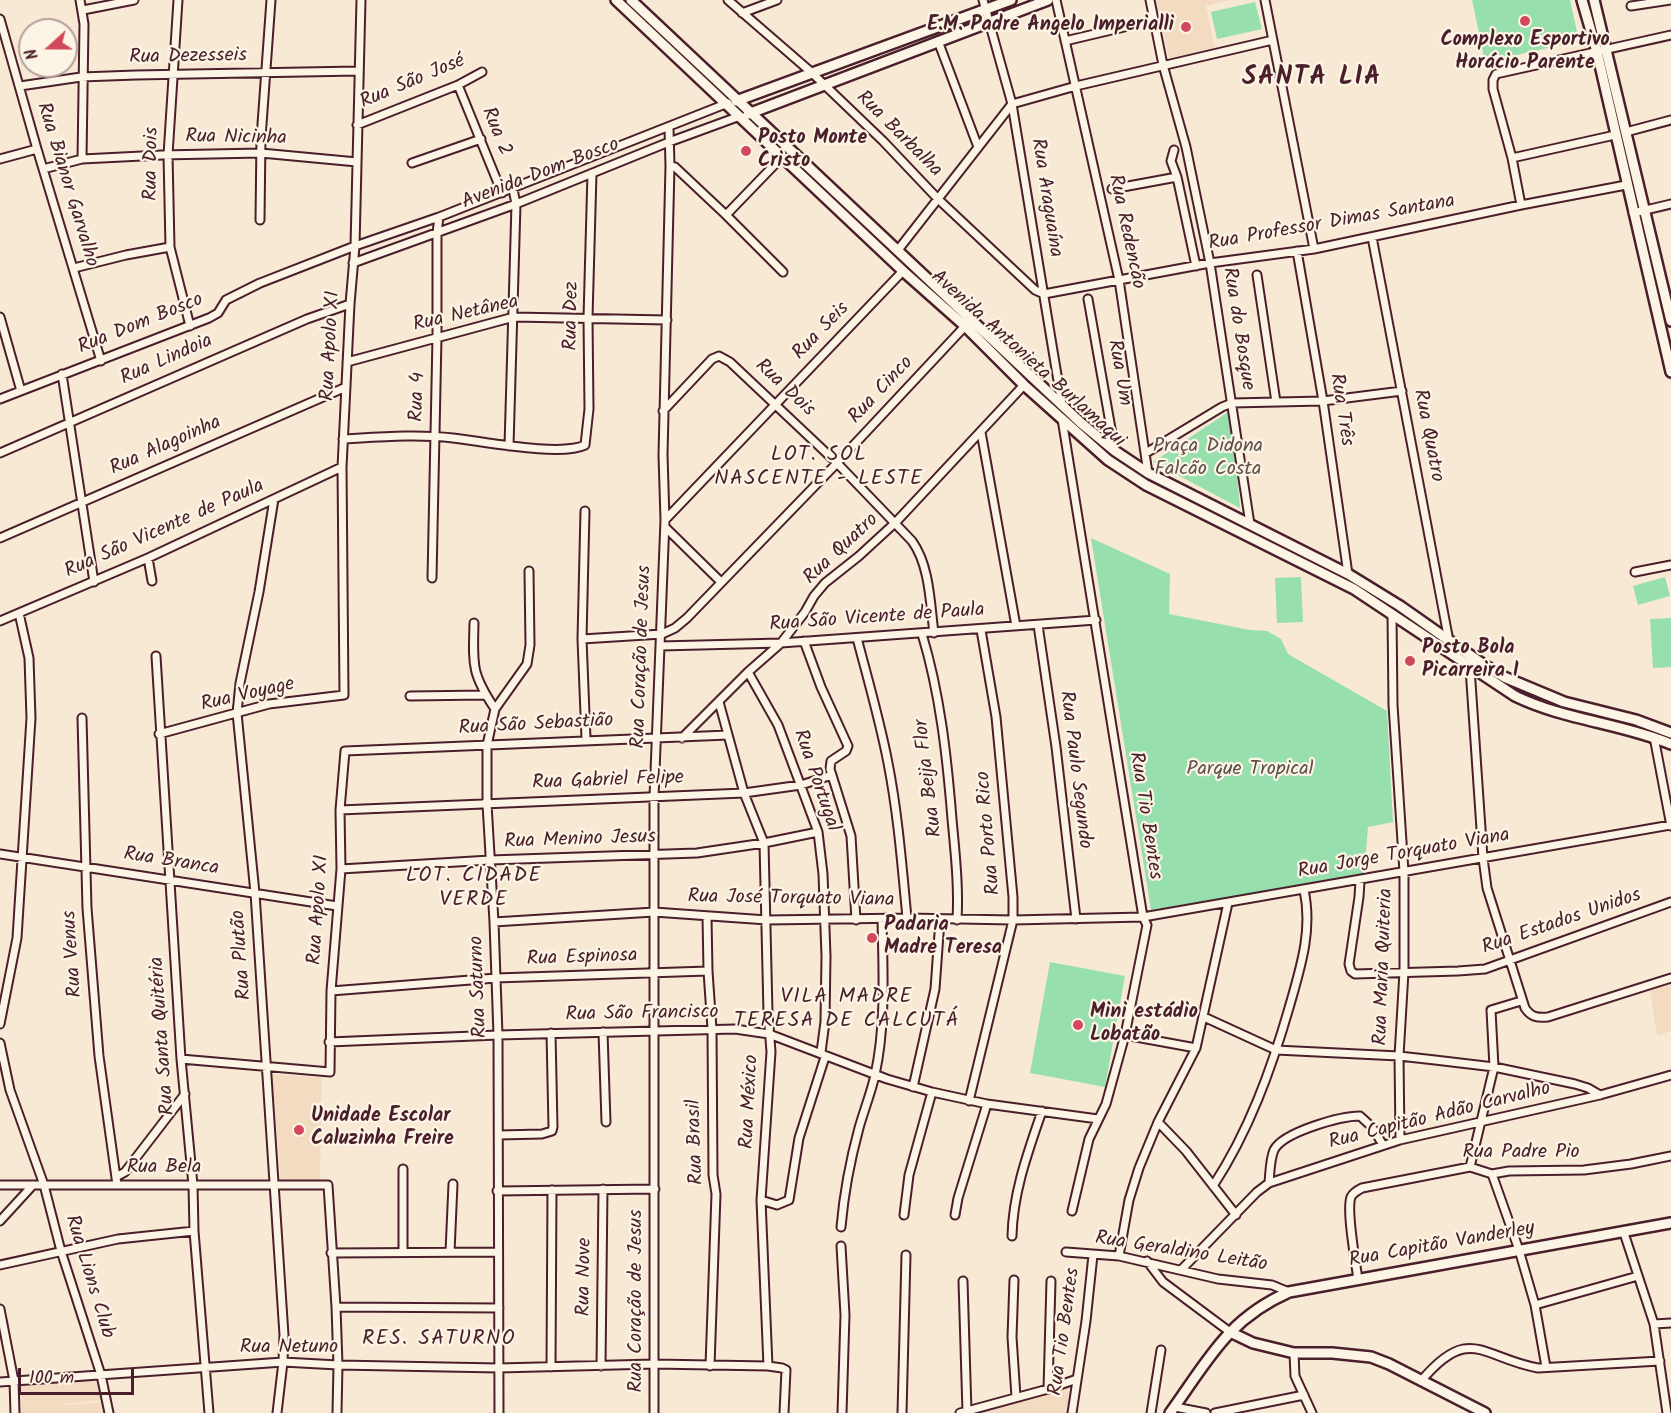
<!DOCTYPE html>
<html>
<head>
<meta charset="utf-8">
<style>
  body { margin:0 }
  #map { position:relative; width:1671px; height:1413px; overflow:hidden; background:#f8e9d5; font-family:Kalam,sans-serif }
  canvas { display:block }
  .north { position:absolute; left:18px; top:18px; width:60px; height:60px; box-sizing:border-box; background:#fcf5e5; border:2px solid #b59f9b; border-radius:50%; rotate:249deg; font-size:16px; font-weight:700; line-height:24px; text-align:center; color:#4a1f2b }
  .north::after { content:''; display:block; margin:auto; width:21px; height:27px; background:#d1495b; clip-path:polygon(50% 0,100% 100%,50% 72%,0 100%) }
  .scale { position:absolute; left:18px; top:1368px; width:116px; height:27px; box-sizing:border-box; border:3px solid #4a1f2b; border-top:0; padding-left:8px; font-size:18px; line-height:21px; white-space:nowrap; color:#4a1f2b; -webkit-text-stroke:4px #fcf5e5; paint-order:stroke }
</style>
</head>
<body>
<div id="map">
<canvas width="1671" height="1413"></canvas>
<div class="north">N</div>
<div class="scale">100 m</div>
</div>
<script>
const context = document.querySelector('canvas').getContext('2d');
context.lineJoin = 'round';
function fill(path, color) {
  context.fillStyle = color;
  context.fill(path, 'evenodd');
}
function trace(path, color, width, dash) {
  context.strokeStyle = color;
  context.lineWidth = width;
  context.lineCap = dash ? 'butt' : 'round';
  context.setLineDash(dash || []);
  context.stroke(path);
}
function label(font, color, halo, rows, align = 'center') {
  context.font = font + ' Kalam,sans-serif';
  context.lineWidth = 4.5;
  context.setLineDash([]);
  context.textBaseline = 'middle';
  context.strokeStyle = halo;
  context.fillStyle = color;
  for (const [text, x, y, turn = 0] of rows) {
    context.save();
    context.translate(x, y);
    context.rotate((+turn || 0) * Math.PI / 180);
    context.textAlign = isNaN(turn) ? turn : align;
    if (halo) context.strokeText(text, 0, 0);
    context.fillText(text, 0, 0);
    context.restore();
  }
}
const built = new Path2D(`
  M1157,0H1231L1206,6L1215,48L1169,58Z
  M1671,983V1031L1657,1036L1650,991Z
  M272,1074L322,1078L320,1182L281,1181Z
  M98,1380L102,1400L64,1404V1405L103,1402L106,1413H21L18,1385Z
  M1068,1388V1413H982Z`);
const green = new Path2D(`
  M1472,0H1570L1579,41L1485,62Z
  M1255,2L1262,29L1217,39L1211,12Z
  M1231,410L1240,508L1153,462Z
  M1091,538L1170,574L1169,614L1250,630L1267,631L1281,639L1288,654L1387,711L1393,822L1368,827L1364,875L1151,910Z
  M1301,577L1303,622L1277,623L1275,578Z
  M1665,577L1670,596L1638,605L1633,586Z
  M1671,618V667L1653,668L1650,619Z
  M1050,962L1125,976L1105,1087L1030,1073Z`);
const street = new Path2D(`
  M80,0L84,24L82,159
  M178,0L168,155L170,247L190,326
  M728,0L811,72L883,141L938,199L1035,290L1044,294L1210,263L1314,249L1521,205L1626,185
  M983,0L1012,104L1062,405
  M1056,0L1119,280L1148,473
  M1150,0L1163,65L1186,147L1210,263L1250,524
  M1265,0L1314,249
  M1631,6L1671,0
  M83,10L134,0
  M742,13L777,0
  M0,19L37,149L101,361
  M938,41L978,147
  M1065,41L1154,20
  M458,85L502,193
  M20,86L81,77L136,75L358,71
  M357,125L458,85L482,72
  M1626,132L1671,120
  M1174,150L1171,161L1177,177L1196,266
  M1512,158L1615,135
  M0,159L37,149
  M412,163L481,139
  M670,166L675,167L726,215L783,272
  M43,169L82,159L162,155L261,153L357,162
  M1112,189L1177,177
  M1521,205L1512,158L1493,89V80L1496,74L1671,35
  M1633,213L1671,204
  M726,215L782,157
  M260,220L261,138L271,0
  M1372,237L1449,641
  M898,250L1012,104L1076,86L1273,40
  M1297,251L1323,401L1348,574
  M353,263L516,204L669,142L740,116
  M74,268L126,255L170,247
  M1257,275L1276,402
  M1088,299L1115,451
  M0,317L21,391
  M347,362L514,317L667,320
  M62,374L94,582
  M0,399L209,318L218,313L226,300L260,283L355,246L439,217L728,103
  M663,411L712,359L719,356L730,362L837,463L912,541C930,566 930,603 934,633
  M1062,419L1143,917L1147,925L1125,1035L1106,1104L1089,1139L1072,1211
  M981,432L1016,626
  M343,439C380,437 417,434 453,438C482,441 561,457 585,445L589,409L588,318L592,173
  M509,446L516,204L513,189
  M0,453L307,319L350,304
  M1146,453L1222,407L1232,403L1323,401L1402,391
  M274,499L259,592L240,683L237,713L255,893L284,1335L283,1362L277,1413
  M585,511L582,639L586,739
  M665,520L903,271
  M665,527L721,582
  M0,538L346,387
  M148,558L152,581
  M1635,572L1671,565
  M432,578L437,337V233L439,217
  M1392,614L1393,705L1404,872V972L1399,1056L1400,1140
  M0,621L148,558L342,467
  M474,623C473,665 471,673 495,709
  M1038,625L1056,747L1076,919
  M922,634C940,693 947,757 952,819C955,852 959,886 957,920
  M857,638C868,680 880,721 888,763C898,814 902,866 907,918
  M582,639L662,634L675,628L687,618L837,463L968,323
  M804,641L821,687L848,746L846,751L831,761L830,769L851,836L856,920
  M660,646L781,643L1096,620
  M156,656L181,1059L193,1185L194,1231L209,1413
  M1470,668L1483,858L1487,888L1525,1008C1531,1017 1537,1018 1548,1017L1671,978
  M748,672L778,725L818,832L823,874L826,956L825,1022L821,1052
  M410,696L485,695
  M719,702L744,793L764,843L768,1013L771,1052L761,1200L768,1366
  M82,718L87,908L99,1056L117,1185
  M159,734L269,704L344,695L342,467L350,304L355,246L361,0
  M1654,737L1671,826
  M682,738L748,672L781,643L805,612L814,596L825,583L859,556L896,522L1024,385
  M340,810L744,793L801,785L832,775
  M0,854L337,906
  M341,869L490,860L697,853L764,843L818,832
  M1360,881L1359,897L1349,964L1351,971L1355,974L1458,971L1485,969L1671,902
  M707,917L708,971L712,1029L713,1175L716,1194L710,1366
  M494,922L654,912L767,920L907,918L1013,920L1143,917L1671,825
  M331,991L496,978L708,971
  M1204,1017L1276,1050L1399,1056L1435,1060L1494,1067L1575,1084L1588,1088L1600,1095
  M0,1024L17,938L31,718L29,658L19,613
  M603,1032L606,1122
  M1125,1035L1196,1048
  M329,1042L498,1035L735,1029L769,1034L887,1079L932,1092L987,1104L1098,1119
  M0,1043L10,1090L44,1185L61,1251L101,1375L109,1413
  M181,1059L330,1072L331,991L341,869L340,810L345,751L728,735
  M913,1087L935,989L940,920
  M969,1101L1013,920V897L996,717L981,630
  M1158,1122L1186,1151L1236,1215
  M499,1135L542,1134L552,1131L553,1127L551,1033
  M1470,1167L1494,1067L1491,1010L1521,1001
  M1492,1174L1519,1250L1535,1305L1546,1367
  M116,1177L125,1172L185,1094
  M1269,1183C1270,1172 1270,1159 1274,1150C1283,1132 1341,1116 1360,1116L1372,1127L1383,1145
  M0,1185H328L336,1307L338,1365L337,1413
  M1213,1186C1249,1131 1271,1070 1289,1008C1300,969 1313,931 1304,890
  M497,1191L655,1189
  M761,1200L777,1205L789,1200L799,1138L825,1057
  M904,1215L909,1175L932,1092
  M955,1215L958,1198L987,1104
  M0,1221L33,1185
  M841,1227C844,1193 850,1161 859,1128C864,1110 871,1093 875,1075C886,1025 883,971 882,919
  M1624,1233L1654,1324L1667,1413
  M1012,1236C1013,1192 1028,1152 1042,1111
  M841,1246L845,1315L842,1413
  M403,1252V1169
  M450,1252L453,1184
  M1066,1252L1119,1256L1218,1279L1272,1285L1289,1292
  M331,1253L497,1252
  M1119,1256L1129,1200L1139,1168L1158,1122L1196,1048L1228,903
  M1147,1261L1163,1282L1230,1332
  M0,1265L118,1239L194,1231
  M1181,1270L1257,1192L1269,1183L1400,1140L1600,1095L1671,1075
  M1014,1280L1012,1337L1016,1397
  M1358,1280C1356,1263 1346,1211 1351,1197C1353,1193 1358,1190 1362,1188L1470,1167L1492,1174L1509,1171L1584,1170L1631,1164L1671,1156
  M963,1281L967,1412
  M1535,1305L1638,1276
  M336,1307L499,1308
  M0,1309L14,1381L15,1413
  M1654,1324L1671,1323
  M1294,1353L1295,1376L1312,1413
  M601,1366L603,1189
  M551,1367L552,1190
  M1421,1381C1470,1323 1482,1358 1538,1368L1660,1361
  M0,1382L283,1362L338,1365L499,1368L654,1364L768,1366L782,1368L786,1370L784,1413
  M1048,1389L1051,1281
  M1175,1407L1206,1413
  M499,1413L498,1035L494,922L487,804V745L495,709L527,664L530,645L529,571
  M654,1413V797L665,520L663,455L670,166L669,128
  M902,1413L906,1255
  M960,1413L1048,1389L1077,1379
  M1072,1413L1086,1321L1093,1255
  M1151,1413L1161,1350
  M1215,1413L1304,1395`);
const secondary = new Path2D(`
  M616,0L903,271L965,326L1024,385L1108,460L1146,485L1354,589L1515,696C1564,720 1621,723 1671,744
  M631,0L1081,423L1115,451L1148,473L1348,574L1400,606L1484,665L1504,677L1564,702L1636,720L1671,733
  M1582,0L1597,52L1671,372
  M1594,0L1671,321
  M736,101L1011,0
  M748,114L1048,0
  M1230,1332L1253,1343L1294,1353H1332L1371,1357L1389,1364L1485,1413
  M1170,1413C1207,1362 1227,1319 1289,1292L1671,1223`);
const markers = [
  [1525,21,6,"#d1495b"],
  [1186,27,6,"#d1495b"],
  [746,151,6,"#d1495b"],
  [1410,661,6,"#d1495b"],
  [872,938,6,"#d1495b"],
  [1078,1025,6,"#d1495b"],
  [299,1130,6,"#d1495b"]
];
const poiNames = [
  ["E.M. Padre Angelo Imperialli",1174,27,"right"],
  ["Complexo Esportivo",1525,42,"center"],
  ["Horácio Parente",1525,65,"center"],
  ["Posto Monte",758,140],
  ["Cristo",758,163],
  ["Posto Bola",1422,650],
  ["Picarreira I",1422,673],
  ["Padaria",884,927],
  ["Madre Teresa",884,950],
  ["Mini estádio",1090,1014],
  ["Lobatão",1090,1037],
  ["Unidade Escolar",311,1118],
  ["Caluzinha Freire",311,1141]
];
const streetNames = [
  ["Rua Dezesseis",188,58,-1],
  ["Rua São José",413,83,-23],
  ["Rua 2",495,132,68],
  ["Rua Barbalha",898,135,45],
  ["Rua Nicinha",236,139,1],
  ["Rua Dois",153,164,-89],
  ["Avenida Dom Bosco",541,175,-21],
  ["Rua Bianor Garvalho",66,185,73],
  ["Rua Araguaína",1045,198,81],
  ["Rua Professor Dimas Santana",1332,224,-10],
  ["Rua Redencão",1125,232,78],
  ["Rua Netânea",466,315,-13],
  ["Rua Dez",573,316,-89],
  ["Rua Dom Bosco",141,325,-22],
  ["Rua do Bosque",1237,329,81],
  ["Rua Seis",822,332,-46],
  ["Rua Apolo XI",332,346,-87],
  ["Avenida Antonieta Burlamaqui",1027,360,42],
  ["Rua Lindoia",167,361,-24],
  ["Rua Um",1118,373,80],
  ["Rua Dois",784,389,43],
  ["Rua Cinco",882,391,-47],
  ["Rua 4",419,397,-88],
  ["Rua Três",1340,410,81],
  ["Rua Quatro",1427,436,79],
  ["Rua Alagoinha",166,447,-24],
  ["Rua São Vicente de Paula",165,530,-24],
  ["Rua Quatro",842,550,-43],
  ["Rua São Vicente de Paula",877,619,-4],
  ["Rua Coração de Jesus",643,657,-88],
  ["Rua Voyage",248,696,-13],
  ["Rua São Sebastião",536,726,-3],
  ["Rua Paulo Segundo",1074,770,83],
  ["Rua Beija Flor",930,778,-97],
  ["Rua Portugal",815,781,71],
  ["Rua Gabriel Felipe",608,782,-2],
  ["Rua Tio Bentes",1144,816,81],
  ["Rua Porto Rico",990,833,-95],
  ["Rua Menino Jesus",580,841,-2],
  ["Rua Jorge Torquato Viana",1404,855,-10],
  ["Rua Branca",171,863,9],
  ["Rua José Torquato Viana",791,900,1],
  ["Rua Apolo XI",320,910,-86],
  ["Rua Estados Unidos",1562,923,-19],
  ["Rua Venus",74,954,-94],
  ["Rua Plutão",243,955,-94],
  ["Rua Espinosa",582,959,-2],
  ["Rua Maria Quiteria",1385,967,-88],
  ["Rua Saturno",480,987,-92],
  ["Rua São Francisco",642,1015,-1],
  ["Rua Santa Quitéria",164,1036,-94],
  ["Rua México",751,1102,-87],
  ["Rua Capitão Adão Carvalho",1440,1117,-14],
  ["Rua Brasil",697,1142,-92],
  ["Rua Padre Pio",1521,1154],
  ["Rua Bela",164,1169],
  ["Rua Capitão Vanderley",1442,1246,-10],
  ["Rua Geraldino Leitão",1181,1253,9],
  ["Rua Lions Club",88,1277,73],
  ["Rua Nove",586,1277,-89],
  ["Rua Coração de Jesus",638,1301,-90],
  ["Rua Tio Bentes",1066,1332,-82],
  ["Rua Netuno",289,1349]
];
const parkNames = [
  ["Praça Didona",1208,448],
  ["Falcão Costa",1208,471],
  ["Parque Tropical",1250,771]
];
const neighbourhoodNames = [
  ["LOT. SOL",819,456],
  ["NASCENTE - LESTE",819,480],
  ["LOT. CIDADE",474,877],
  ["VERDE",474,901],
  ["VILA MADRE",847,998],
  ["TERESA DE CALCUTÁ",847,1022],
  ["RES. SATURNO",439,1340]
];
const districtNames = [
  ["SANTA LIA",1312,80]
];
fill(built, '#f3dbc2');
fill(green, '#97dfad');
trace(street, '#4a1f2b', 11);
trace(secondary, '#4a1f2b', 14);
trace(street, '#fcf5e5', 7);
trace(secondary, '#fcf5e5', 9);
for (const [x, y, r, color] of markers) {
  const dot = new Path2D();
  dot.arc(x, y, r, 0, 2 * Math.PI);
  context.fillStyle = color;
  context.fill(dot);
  trace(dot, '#fcf5e5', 2);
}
label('bold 20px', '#4a1f2b', '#fcf5e5', poiNames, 'left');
label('20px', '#4a1f2b', '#fcf5e5', streetNames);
label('20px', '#5d4f4c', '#fcf5e5', parkNames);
context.letterSpacing = '1.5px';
label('21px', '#4a1f2b', '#fcf5e5', neighbourhoodNames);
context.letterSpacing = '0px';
context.letterSpacing = '1.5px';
label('bold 26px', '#4a1f2b', '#fcf5e5', districtNames);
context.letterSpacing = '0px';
</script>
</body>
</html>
